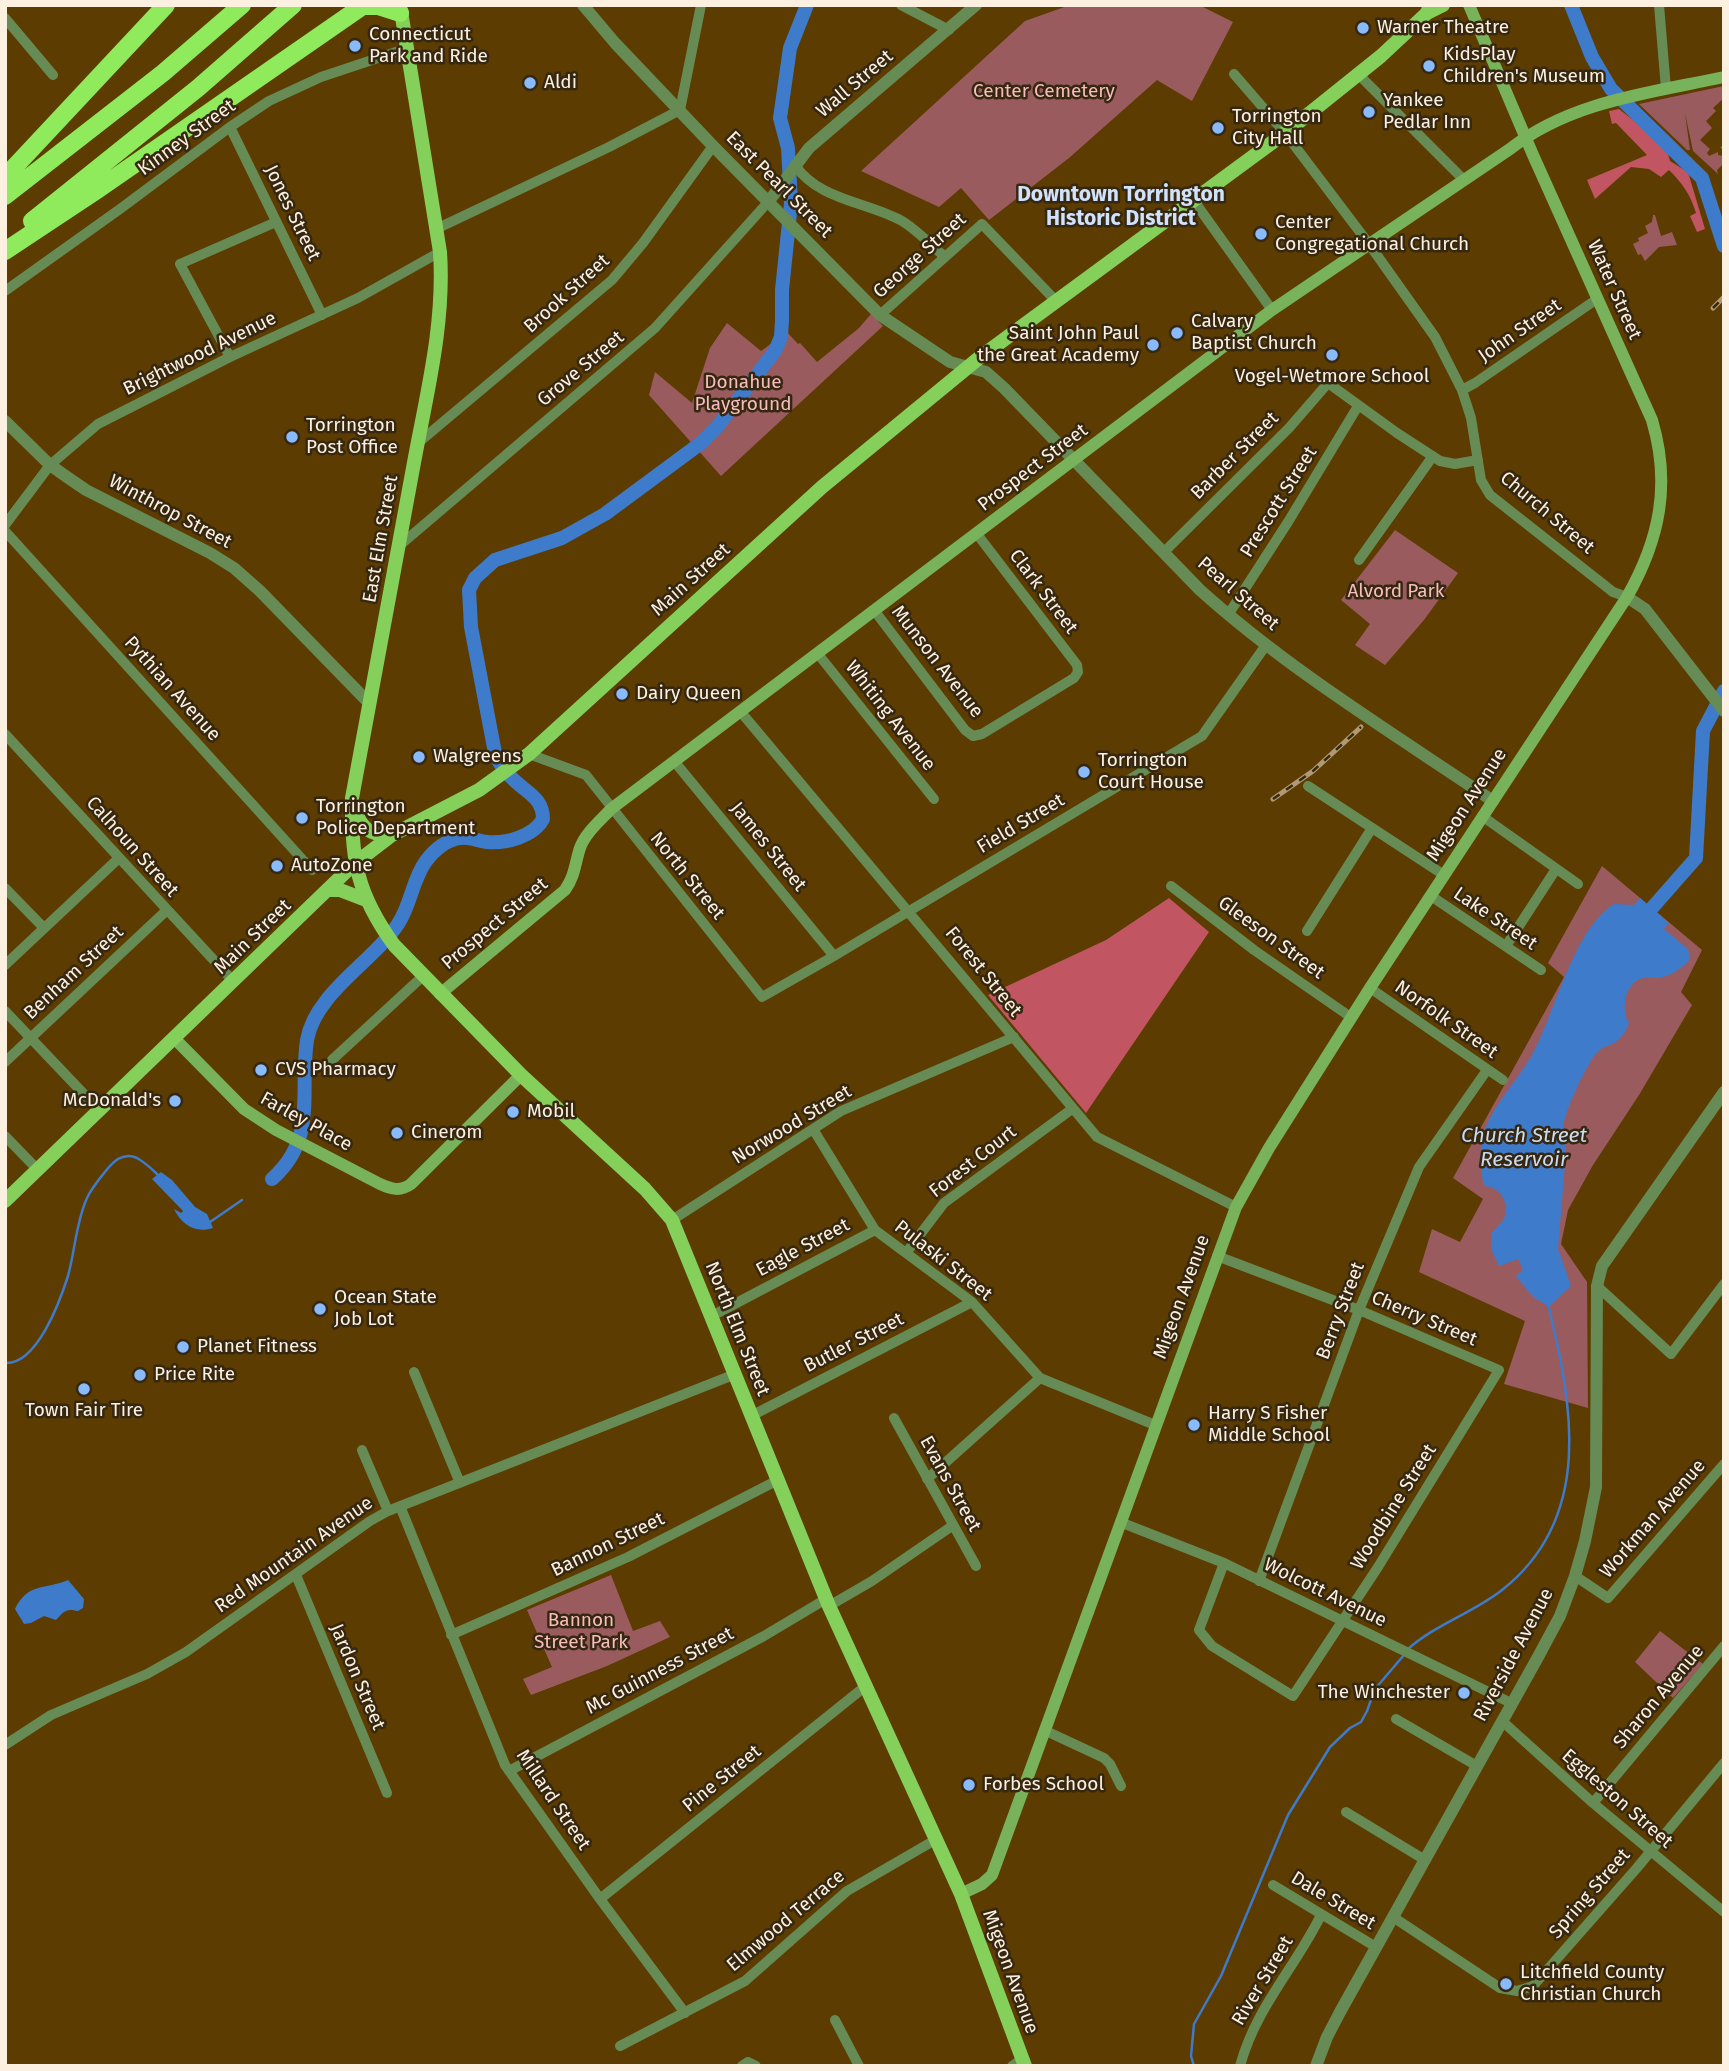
<!DOCTYPE html>
<html>
<head>
<meta charset="utf-8">
<style>
  body { margin:0 }
  #map { position:relative; width:1729px; height:2071px; overflow:hidden; background:#5c3c00; font-family:"Fira Sans",sans-serif }
  canvas { display:block }
  .frame { position:absolute; inset:0; border:7px solid #fcf0e0; pointer-events:none }
</style>
</head>
<body>
<div id="map">
<canvas width="1729" height="2071"></canvas>
<div class="frame"></div>
</div>
<script>
const context = document.querySelector('canvas').getContext('2d');
context.lineJoin = 'round';
function fill(path, color) {
  context.fillStyle = color;
  context.fill(path, 'evenodd');
}
function trace(path, color, width, dash) {
  context.strokeStyle = color;
  context.lineWidth = width;
  context.lineCap = dash ? 'butt' : 'round';
  context.setLineDash(dash || []);
  context.stroke(path);
}
function label(font, color, halo, rows, align = 'center') {
  context.font = font + ' "Fira Sans",sans-serif';
  context.lineWidth = 5;
  context.setLineDash([]);
  context.textBaseline = 'middle';
  context.strokeStyle = halo;
  context.fillStyle = color;
  for (const [text, x, y, turn = 0] of rows) {
    context.save();
    context.translate(x, y);
    context.rotate((+turn || 0) * Math.PI / 180);
    context.textAlign = isNaN(turn) ? turn : align;
    if (halo) context.strokeText(text, 0, 0);
    context.fillText(text, 0, 0);
    context.restore();
  }
}
const green = new Path2D(`
  M1070,5H1199L1233,22L1192,101L1157,80L1069,158L989,220L961,188L939,207L861,171L1025,21Z
  M1724,86V98L1713,108L1716,111L1706,121L1712,128L1700,140L1710,149L1707,153L1709,156L1718,152V155L1723,156V150L1720,147L1724,146V163L1717,170L1718,174L1693,151L1685,113L1690,150H1687L1639,104Z
  M1653,215H1655L1661,236L1672,232L1677,245L1659,247L1645,261L1641,254L1638,255L1633,244L1639,241L1638,238L1648,233L1645,226L1652,222Z
  M871,314L883,326L721,476L649,395L655,372L692,403L710,348L727,323L761,351L787,332L798,344L800,343L817,362L859,328Z
  M1395,530L1458,573L1424,620L1385,665L1355,645L1370,624L1341,600Z
  M1602,866L1702,950L1681,992L1692,1005L1639,1095L1593,1165L1568,1210L1561,1244L1587,1282L1588,1408L1504,1384L1525,1321L1419,1272L1432,1229L1460,1242L1483,1199L1453,1178L1564,977L1548,963Z
  M611,1575L633,1631L660,1621L670,1637L607,1666L531,1695L523,1679L552,1667L527,1610Z
  M1660,1631L1703,1664L1673,1698L1635,1662Z`);
const forest = new Path2D(`
  M1619,109L1666,146L1670,161L1688,172L1705,229L1697,232L1690,216L1696,213C1690,194 1683,184 1669,170L1661,177L1649,169L1631,167L1595,199L1587,180L1647,155L1616,123L1612,124L1609,111Z
  M1169,898L1209,932L1086,1113L988,995L1106,940Z`);
const water = new Path2D(`
  M1640,898L1669,923L1664,929L1688,949L1690,959C1682,969 1669,977 1657,978C1652,978 1644,977 1640,979C1624,986 1621,1010 1629,1023C1618,1051 1608,1039 1595,1055C1586,1066 1562,1116 1563,1130C1564,1138 1566,1144 1566,1152L1558,1249L1571,1286L1549,1307L1532,1296L1516,1276L1523,1270L1518,1259L1499,1266L1491,1249V1234C1496,1228 1502,1223 1505,1216C1509,1201 1499,1187 1485,1186L1483,1183C1481,1168 1479,1148 1483,1135C1491,1107 1519,1079 1533,1053C1555,1013 1574,928 1614,904L1634,905Z
  M161,1172L172,1180L195,1207L207,1214L213,1228C195,1234 181,1224 174,1209L181,1213L183,1211L152,1179Z
  M68,1580L84,1599L83,1608L78,1611C66,1608 64,1611 56,1620L44,1616L31,1623L24,1624L15,1609C28,1582 45,1590 68,1580Z`);
const stream = new Path2D(`
  M207,1222H210L242,1200
  M5,1363C37,1365 60,1301 68,1276C75,1251 76,1222 87,1198C92,1187 101,1177 109,1167C116,1159 126,1153 137,1158C144,1162 152,1169 158,1175
  M1408,1649C1436,1624 1473,1613 1502,1590C1595,1517 1572,1403 1548,1304
  M1194,2066L1191,2056L1194,2024L1221,1976L1288,1815L1330,1747L1350,1728L1361,1722L1367,1711L1375,1689L1404,1655`);
const river = new Path2D(`
  M1571,5L1592,57L1611,89L1702,178L1724,246
  M1652,908L1696,858L1703,731L1724,691
  M272,1179C318,1138 299,1093 307,1040C315,993 374,961 398,924C411,905 412,880 426,861C434,850 447,839 461,838C470,837 478,841 487,842C506,844 534,836 543,819C543,798 527,793 514,780C506,773 499,764 495,753L471,627L469,590L475,578L495,560L562,538L605,514L701,443L717,427L775,351L781,337L782,320V290L791,203L788,148L780,118L790,48L807,5`);
const minor = new Path2D(`
  M901,5L949,30
  M1659,5L1666,89
  M5,18L53,75
  M1234,74L1285,133L1369,244L1435,337L1462,390L1471,418L1481,480L1490,495L1613,592L1627,597
  M1358,74L1463,179
  M230,127L322,315
  M795,165C818,200 868,202 902,221C917,230 931,245 945,257
  M1194,201L1272,310
  M436,229L609,147L680,110L701,5
  M5,291L120,209L230,127L269,101L321,77L408,48
  M880,315L982,224L1057,302
  M230,357L180,264L276,222
  M1462,390L1475,383L1597,299
  M418,443L612,280L643,243L713,146
  M5,525L50,465L98,424L230,357L358,298L440,252
  M5,531L312,870
  M399,546L655,328L769,201
  M1164,552L1289,428L1328,383L1397,433L1440,461L1455,464L1478,460
  M1359,560L1433,456
  M874,610L965,730L973,736L982,734L1074,678L1078,672L1077,665L977,534
  M1228,615L1288,522L1358,406
  M818,654L934,799
  M740,711L1097,1137L1236,1207
  M5,734L234,982
  M529,754L586,775L762,997L834,956L1202,736L1266,645
  M674,761L834,956
  M1308,786L1444,875
  M1482,816L1578,884
  M1171,886L1254,950L1352,1018
  M5,888L44,928
  M1431,896L1541,970
  M1307,931L1372,828
  M1506,946L1556,869
  M5,965L119,858
  M1370,988L1503,1080
  M5,1011L100,1111
  M332,1060L423,976
  M5,1062L167,910
  M813,1129L875,1230L972,1302L1040,1378L1155,1425
  M5,1136L38,1170
  M672,1220L841,1111L1014,1037
  M906,1253L944,1203L1072,1109
  M1217,1256L1359,1310L1499,1370L1378,1567L1293,1696L1212,1646L1199,1630L1224,1563
  M1597,1286L1671,1354L1724,1284
  M710,1317L875,1230
  M414,1372L460,1483
  M751,1416L972,1302
  M894,1418L976,1566
  M362,1450L388,1511
  M927,1479L1040,1378
  M400,1506L505,1765L600,1899L685,2013
  M1120,1522L1224,1563L1511,1703
  M296,1575L387,1793
  M1575,1576L1608,1598L1724,1464
  M1259,1581L1359,1310L1419,1167L1487,1070
  M829,1606L872,1581L952,1526
  M451,1635L628,1557L778,1480
  M1396,1719L1477,1766
  M1502,1721L1593,1803L1724,1912
  M1046,1731L1104,1758L1110,1764L1121,1786
  M5,1745L51,1715L147,1674L186,1652L370,1521L388,1511L733,1375
  M509,1771L764,1636L826,1599
  M1593,1803L1724,1646
  M1346,1812L1425,1860
  M1273,1885L1376,1947
  M600,1899L867,1685
  M1393,1917L1500,1988L1517,1991L1533,1986L1636,1869L1724,1763
  M835,2020L859,2066
  M620,2046L745,1981L847,1891L935,1840
  M742,2066L748,2062L756,2066
  M1012,2066L1022,2059
  M1240,2066C1256,2007 1295,1968 1321,1915`);
const tertiary = new Path2D(`
  M583,5L615,43L713,146L880,315L950,362L986,372L1004,388L1200,590C1289,670 1394,734 1493,801
  M769,201L809,148L976,5
  M5,421L50,465L67,477L86,490L210,553L234,568L260,591L370,704
  M1627,597L1645,609L1724,711
  M1316,2066L1327,2037L1340,2012L1538,1657L1560,1616L1575,1576L1585,1541L1596,1487L1597,1286L1602,1266L1724,1092`);
const secondary = new Path2D(`
  M440,994L565,890C575,876 575,863 580,848C585,833 601,820 611,809L1272,310L1510,149C1571,101 1650,93 1724,77
  M175,1039L244,1109L276,1130L380,1184C391,1189 400,1192 411,1184L521,1075
  M961,1894L982,1884L992,1875L1236,1207L1269,1148L1370,988L1627,597C1660,539 1671,484 1652,420L1533,155L1469,5`);
const primary = new Path2D(`
  M400,5L440,252C445,325 426,396 413,468C393,578 372,688 352,798C351,860 357,894 394,945L521,1075L645,1189L672,1220L829,1606L961,1894L1025,2066
  M1427,13L1443,5
  M355,809C361,829 371,836 392,835
  M330,890H340L366,900
  M5,1201L354,864L392,835L479,790L529,754L822,487L979,358L1285,133L1381,56L1427,13L1430,5`);
const motorway = new Path2D(`
  M364,6H378L400,13
  M5,177L166,5
  M5,196L163,73L242,5
  M32,221L198,88L293,5
  M5,251L97,190L364,5`);
const rail = new Path2D(`
  M1713,308L1724,297
  M1273,799L1313,771L1361,727`);
const markers = [
  [1363,28,7,"#89bafc"],
  [355,46,7,"#89bafc"],
  [1429,66,7,"#89bafc"],
  [530,83,7,"#89bafc"],
  [1369,112,7,"#89bafc"],
  [1218,128,7,"#89bafc"],
  [1261,234,7,"#89bafc"],
  [1177,333,7,"#89bafc"],
  [1153,345,7,"#89bafc"],
  [1332,355,7,"#89bafc"],
  [292,437,7,"#89bafc"],
  [622,694,7,"#89bafc"],
  [419,757,7,"#89bafc"],
  [1084,772,7,"#89bafc"],
  [302,818,7,"#89bafc"],
  [277,866,7,"#89bafc"],
  [261,1070,7,"#89bafc"],
  [175,1101,7,"#89bafc"],
  [513,1112,7,"#89bafc"],
  [397,1133,7,"#89bafc"],
  [320,1309,7,"#89bafc"],
  [183,1347,7,"#89bafc"],
  [140,1375,7,"#89bafc"],
  [84,1389,7,"#89bafc"],
  [1194,1425,7,"#89bafc"],
  [1464,1693,7,"#89bafc"],
  [969,1785,7,"#89bafc"],
  [1506,1984,7,"#89bafc"]
];
const poiNames = [
  ["Warner Theatre",1377,28],
  ["Connecticut",369,35],
  ["Park and Ride",369,57],
  ["KidsPlay",1443,55],
  ["Children's Museum",1443,77],
  ["Aldi",544,83],
  ["Yankee",1383,101],
  ["Pedlar Inn",1383,123],
  ["Torrington",1232,117],
  ["City Hall",1232,139],
  ["Center",1275,223],
  ["Congregational Church",1275,245],
  ["Calvary",1191,322],
  ["Baptist Church",1191,344],
  ["Saint John Paul",1139,334,"right"],
  ["the Great Academy",1139,356,"right"],
  ["Vogel-Wetmore School",1332,377,"center"],
  ["Torrington",306,426],
  ["Post Office",306,448],
  ["Dairy Queen",636,694],
  ["Walgreens",433,757],
  ["Torrington",1098,761],
  ["Court House",1098,783],
  ["Torrington",316,807],
  ["Police Department",316,829],
  ["AutoZone",291,866],
  ["CVS Pharmacy",275,1070],
  ["McDonald's",161,1101,"right"],
  ["Mobil",527,1112],
  ["Cinerom",411,1133],
  ["Ocean State",334,1298],
  ["Job Lot",334,1320],
  ["Planet Fitness",197,1347],
  ["Price Rite",154,1375],
  ["Town Fair Tire",84,1411,"center"],
  ["Harry S Fisher",1208,1414],
  ["Middle School",1208,1436],
  ["The Winchester",1450,1693,"right"],
  ["Forbes School",983,1785],
  ["Litchfield County",1520,1973],
  ["Christian Church",1520,1995]
];
const streetNames = [
  ["Wall Street",855,84,-40],
  ["Kinney Street",187,138,-36],
  ["East Pearl Street",779,185,45],
  ["Jones Street",292,213,64],
  ["George Street",920,256,-42],
  ["Water Street",1614,290,66],
  ["Brook Street",567,294,-42],
  ["John Street",1520,331,-35],
  ["Brightwood Avenue",200,354,-26],
  ["Grove Street",581,369,-40],
  ["Barber Street",1235,456,-45],
  ["Prospect Street",1033,468,-37],
  ["Prescott Street",1279,502,-58],
  ["Winthrop Street",170,512,28],
  ["Church Street",1547,513,40],
  ["East Elm Street",381,539,-80],
  ["Main Street",691,580,-42],
  ["Clark Street",1043,592,53],
  ["Pearl Street",1238,594,41],
  ["Munson Avenue",937,662,52],
  ["Pythian Avenue",172,689,48],
  ["Whiting Avenue",890,716,52],
  ["Migeon Avenue",1467,805,-57],
  ["Field Street",1021,824,-31],
  ["Calhoun Street",132,847,48],
  ["James Street",768,847,51],
  ["North Street",687,876,51],
  ["Lake Street",1495,919,34],
  ["Prospect Street",495,924,-40],
  ["Main Street",253,937,-44],
  ["Gleeson Street",1271,938,36],
  ["Forest Street",983,972,51],
  ["Benham Street",74,973,-43],
  ["Norfolk Street",1446,1020,35],
  ["Farley Place",306,1122,29],
  ["Norwood Street",792,1125,-31],
  ["Forest Court",973,1162,-38],
  ["Eagle Street",803,1248,-28],
  ["Pulaski Street",943,1261,38],
  ["Migeon Avenue",1182,1297,-70],
  ["Berry Street",1341,1311,-69],
  ["Cherry Street",1424,1319,23],
  ["North Elm Street",737,1329,68],
  ["Butler Street",854,1343,-27],
  ["Evans Street",950,1484,61],
  ["Woodbine Street",1394,1507,-58],
  ["Workman Avenue",1653,1519,-49],
  ["Bannon Street",608,1545,-26],
  ["Red Mountain Avenue",294,1555,-35],
  ["Wolcott Avenue",1325,1593,26],
  ["Riverside Avenue",1514,1655,-62],
  ["Mc Guinness Street",660,1671,-28],
  ["Jardon Street",357,1677,67],
  ["Sharon Avenue",1659,1697,-50],
  ["Pine Street",722,1779,-39],
  ["Eggleston Street",1617,1799,41],
  ["Millard Street",553,1800,56],
  ["Spring Street",1590,1894,-49],
  ["Dale Street",1333,1901,31],
  ["Elmwood Terrace",786,1921,-40],
  ["Migeon Avenue",1010,1972,70],
  ["River Street",1263,1981,-59]
];
const parkNames = [
  ["Center Cemetery",1044,92],
  ["Donahue",743,383],
  ["Playground",743,405],
  ["Alvord Park",1396,592],
  ["Bannon",581,1621],
  ["Street Park",581,1643]
];
const neighbourhoodNames = [
  ["Downtown Torrington",1121,195],
  ["Historic District",1121,219]
];
const waterNames = [
  ["Church Street",1524,1136],
  ["Reservoir",1524,1160]
];
fill(green, '#9a5b5f');
fill(forest, '#c15561');
fill(water, '#3e7bcb');
trace(stream, '#3e7bcb', 2.5);
trace(river, '#3e7bcb', 14);
trace(minor, '#668b55', 10);
trace(tertiary, '#668b55', 12);
trace(secondary, '#78b25a', 12);
trace(primary, '#84d05b', 14);
trace(motorway, '#8feb5b', 18);
trace(rail, '#af9a75', 5);
trace(rail, '#362711', 2.5, [8]);
for (const [x, y, r, color] of markers) {
  const dot = new Path2D();
  dot.arc(x, y, r, 0, 2 * Math.PI);
  context.fillStyle = color;
  context.fill(dot);
  trace(dot, '#362711', 2.5);
}
label('19px', '#fcf0e0', '#362711', poiNames, 'left');
label('19px', '#fcf0e0', '#362711', streetNames);
label('19px', '#f6bcbe', '#362711', parkNames);
label('bold 21px', '#d0e2fc', '#362711', neighbourhoodNames);
label('italic 21px', '#cadaef', '#362711', waterNames);
</script>
</body>
</html>
